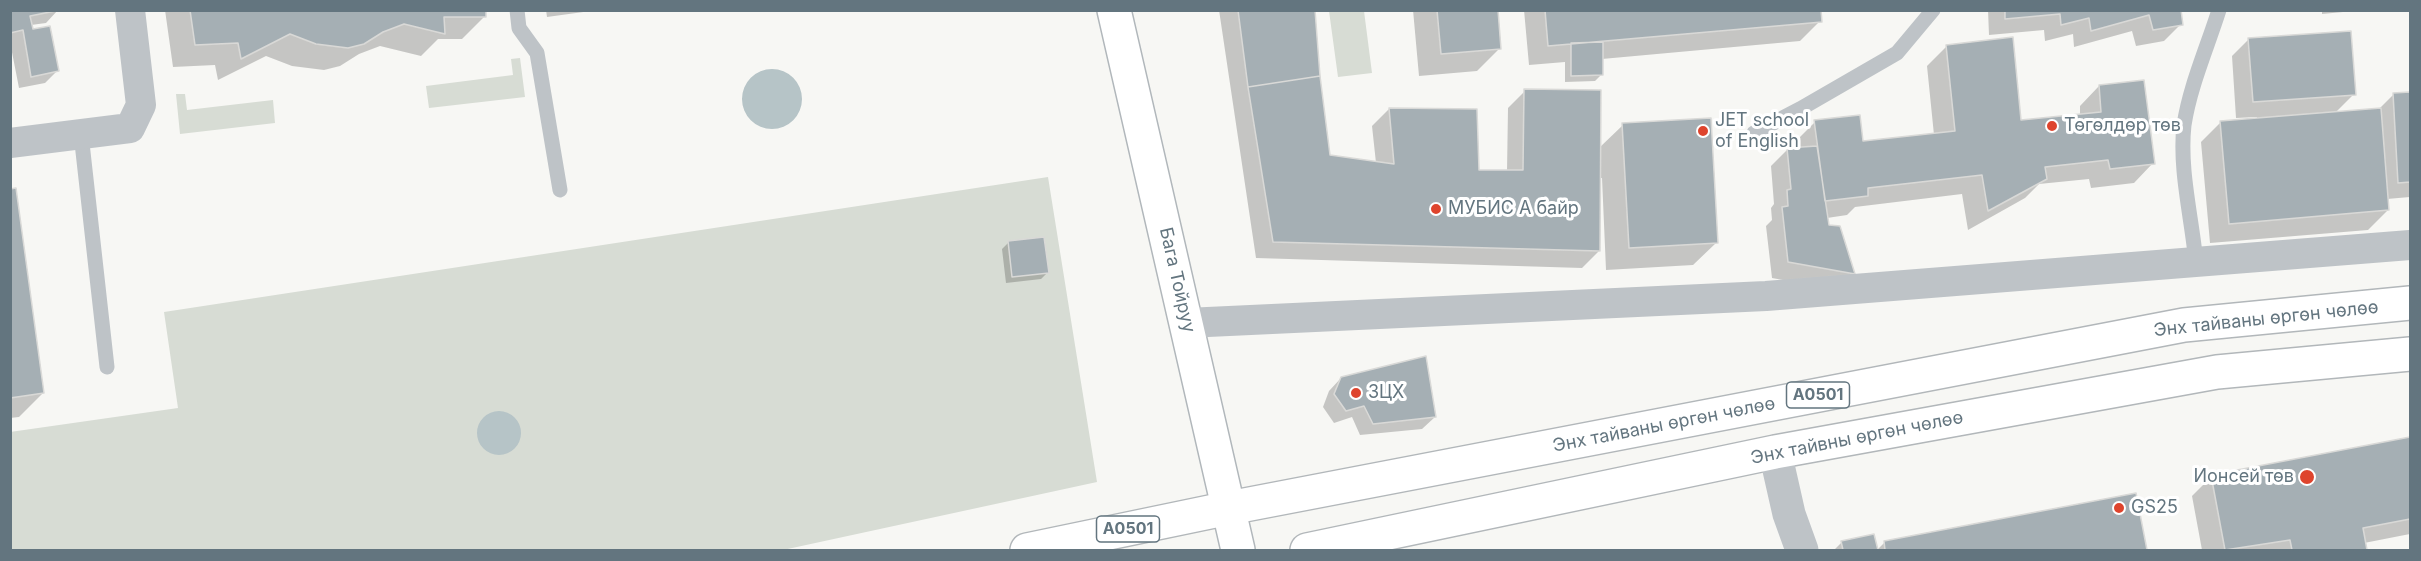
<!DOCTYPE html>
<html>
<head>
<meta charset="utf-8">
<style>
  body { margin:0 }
  #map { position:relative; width:2421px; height:561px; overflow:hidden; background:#f7f7f4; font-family:Inter,sans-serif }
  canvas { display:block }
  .frame { position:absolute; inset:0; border:12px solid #63757f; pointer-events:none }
</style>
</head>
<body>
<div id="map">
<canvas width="2421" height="561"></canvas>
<div class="frame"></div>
</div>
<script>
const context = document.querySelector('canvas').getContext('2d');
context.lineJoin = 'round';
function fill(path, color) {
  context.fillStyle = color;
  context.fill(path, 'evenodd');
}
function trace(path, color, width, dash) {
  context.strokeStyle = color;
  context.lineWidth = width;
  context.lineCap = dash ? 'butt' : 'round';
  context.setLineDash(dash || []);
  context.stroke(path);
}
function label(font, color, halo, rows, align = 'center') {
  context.font = font + ' Inter,sans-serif';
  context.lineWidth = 6;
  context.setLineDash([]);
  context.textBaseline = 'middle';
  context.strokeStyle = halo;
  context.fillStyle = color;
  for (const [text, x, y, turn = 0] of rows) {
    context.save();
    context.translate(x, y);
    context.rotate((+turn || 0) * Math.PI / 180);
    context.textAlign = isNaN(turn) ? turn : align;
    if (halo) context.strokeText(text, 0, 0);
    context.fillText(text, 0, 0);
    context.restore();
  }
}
const green = new Path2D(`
  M1329,11H1364L1372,73L1338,77Z
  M520,58L525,97L429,108L426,86L513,75L511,59Z
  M176,94H185L187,110L273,100L275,123L180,134Z
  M1048,177L1097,482L783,550H11L10,432L178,408L164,312Z`);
const water = new Path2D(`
  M742 99a30 30 0 1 1 60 0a30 30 0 1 1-60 0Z
  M477 433a22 22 0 1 1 44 0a22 22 0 1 1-44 0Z`);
const shadow = new Path2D(`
  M10,10H58L46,23L31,25L57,71L45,83L19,88L10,42Z
  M165,10H484L485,16L462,39H438L421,56L380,46L359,54L340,66L324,70L292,66L266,56L218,80L215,65L173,67Z
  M546,10H598L547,17Z
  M1219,10H1313L1329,156L1376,163L1372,126L1389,109L1477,171H1507L1508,108L1525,91L1599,148L1623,125L1716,243L1693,265L1606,270L1602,178H1599V251L1582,268L1256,258Z
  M1413,10H1497L1500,48L1477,71L1419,76Z
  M1524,10H1819L1820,21L1800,41L1602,59L1601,75L1595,81L1565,82V62L1529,65Z
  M1988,10H2179L2181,24L2164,41L2136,46L2132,31L2074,47L2073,34L2045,41L2044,30L1989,35Z
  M2322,10H2364L2322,14Z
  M2249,39L2354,94L2335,113L2378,110L2394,94L2410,93V197L2387,199L2388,210L2368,230L2210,243L2201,142L2221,122L2257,120V117L2236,118L2232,56Z
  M1947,46L2019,122L2080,115V106L2099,86L2153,163L2134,183L2091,188L2089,179L2039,184L2025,198L1968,230L1962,194L1855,207L1847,215L1827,218L1828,227H1839L1854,274L1837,290L1772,278L1766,226L1772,220L1771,208L1774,204L1771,166L1787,150L1796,149L1795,142L1815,122L1862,142L1934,135L1927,66Z
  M10,190L43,393L19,417L10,418Z
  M1009,242L1047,273L1041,279L1006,283L1002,249Z
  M1341,378L1435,417L1422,429L1360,435L1352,417L1334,423L1323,407L1329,391Z
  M2410,439V534L2364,543L2366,550H2202L2192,496L2212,476Z
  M2135,495L2146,550H1877L1884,543Z
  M1873,536L1876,550H1834L1841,543Z`);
const building = new Path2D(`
  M10,10H60L30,16L33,29L50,26L59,71L31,77L23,30L10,33Z
  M190,10H486V17H444L445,34L404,24L383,32L364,44L348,48L316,44L290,34L241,59L238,43L195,45Z
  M1238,10H1315L1320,76L1248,87Z
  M1437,10H1498L1501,49L1441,54Z
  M1545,10H1821L1822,22L1548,46Z
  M2005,10H2181L2183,25L2153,30L2149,15L2091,31L2089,18L2061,25L2060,14L2005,19Z
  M2351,31L2356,95L2253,102L2248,38Z
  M2013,37L2021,120L2101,112L2099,85L2144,80L2155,164L2110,169L2108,160L2045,167L2047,179L1988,211L1982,175L1868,188V196L1825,201L1814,120L1860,115L1863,141L1955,131L1946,45Z
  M1603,42V75L1571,76V43Z
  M1320,76L1330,155L1394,164L1389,108L1477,109L1479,170H1523L1524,89L1601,90L1600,251L1273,242L1248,87Z
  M2410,92V182L2398,183L2393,93Z
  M2381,108L2389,210L2229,224L2220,121Z
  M1711,118L1718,243L1629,248L1622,123Z
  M1817,146L1829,225L1840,226L1855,274L1788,262L1782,207L1788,206L1787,190L1791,189L1787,148Z
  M16,188L44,393L10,398V189Z
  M1044,237L1049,273L1012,277L1008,241Z
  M1426,356L1436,417L1373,424L1364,406L1346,411L1334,394L1341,377Z
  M2410,437V519L2363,528L2367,550H2292L2290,540L2225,550L2211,475Z
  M2136,493L2147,550H1885L1884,541Z
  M1874,534L1878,550H1843L1841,541Z`);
const service = new Path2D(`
  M517,10L519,28L537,53L560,190
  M1754,133L1800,109L1897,53L1933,10
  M81,134L107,367
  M2196,263C2192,218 2179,170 2184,125C2190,86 2207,48 2219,10`);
const minor = new Path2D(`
  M10,143L130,128L141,105L130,10
  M1186,323L1766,296L2410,245`);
const tertiary = new Path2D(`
  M1775,452L1789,514L1802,550`);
const secondary = new Path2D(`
  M1114,10L1238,550`);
const trunk = new Path2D(`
  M1027,550L1229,508L2184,325L2410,303
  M1307,550L1775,452L2217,372L2410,354`);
const markers = [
  [2052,126,6,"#de442d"],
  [1703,131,6,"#de442d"],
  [1436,209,6,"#de442d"],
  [1356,393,6,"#de442d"],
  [2307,477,8,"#de442d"],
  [2119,508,6,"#de442d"]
];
const shields = [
  [1818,395,63],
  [1128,529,63]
];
const shieldNames = [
  ["A0501",1818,395],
  ["A0501",1128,529]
];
const poiNames = [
  ["JET school",1715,121],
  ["of English",1715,142],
  ["Төгөлдөр төв",2064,126],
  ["МУБИС А байр",1448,209],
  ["ЗЦХ",1368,393],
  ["Ионсей төв",2294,477,"right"],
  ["GS25",2131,508]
];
const streetNames = [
  ["Бага Тойруу",1177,280,77],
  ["Энх тайваны өргөн чөлөө",2266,319,-6],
  ["Энх тайваны өргөн чөлөө",1664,425,-11],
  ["Энх тайвны өргөн чөлөө",1857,438,-11]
];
fill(green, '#d7dcd4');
fill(water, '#b6c4c7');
fill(shadow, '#0003');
fill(building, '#a5afb4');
trace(building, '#d9d9d7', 1.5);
trace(secondary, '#b1b7bb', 36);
trace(trunk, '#b2b7ba', 36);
trace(service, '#bec3c7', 15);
trace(minor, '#bec3c7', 30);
trace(tertiary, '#bec3c7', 33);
trace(secondary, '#fff', 33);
trace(trunk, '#fff', 33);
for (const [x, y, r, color] of markers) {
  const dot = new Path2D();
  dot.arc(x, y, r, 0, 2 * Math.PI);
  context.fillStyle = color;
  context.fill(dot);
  trace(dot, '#fff', 2);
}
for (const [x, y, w] of shields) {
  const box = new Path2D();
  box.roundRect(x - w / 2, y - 13, w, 26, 4.5);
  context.fillStyle = '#fff';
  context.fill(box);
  trace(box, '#63757f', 1.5);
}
label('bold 16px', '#63757f', null, shieldNames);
label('18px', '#63757f', '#fff', poiNames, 'left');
label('18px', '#63757f', '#fff', streetNames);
</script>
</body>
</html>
